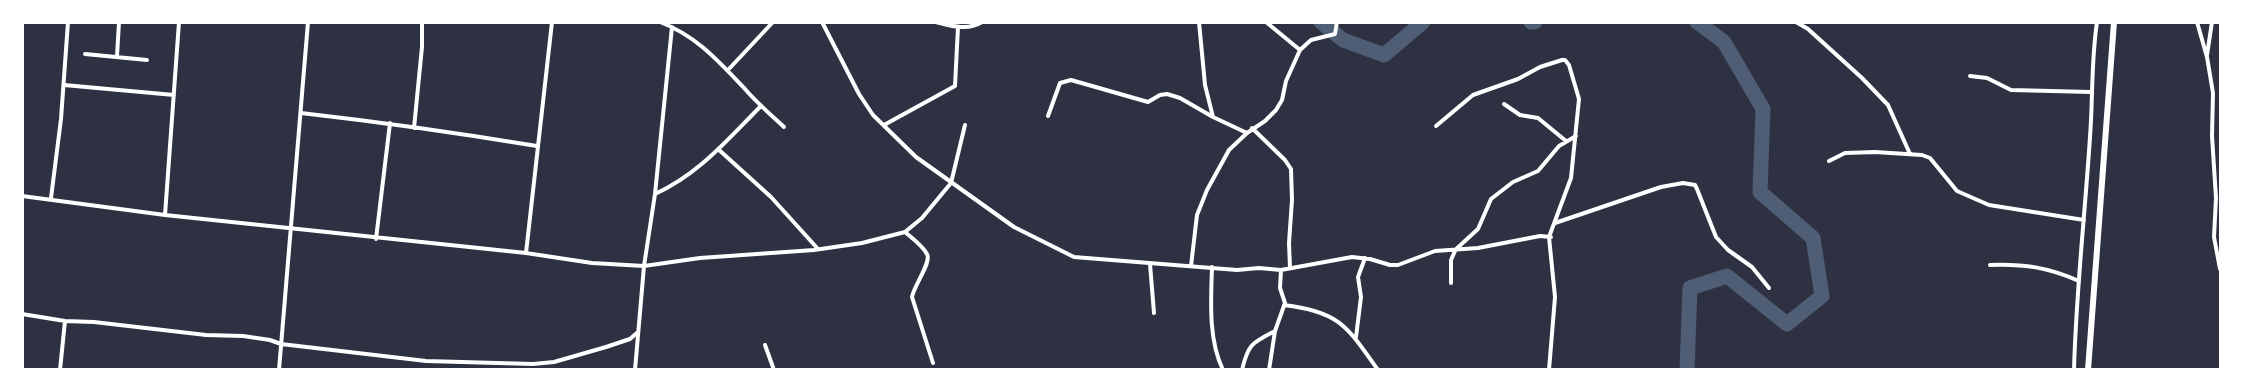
<!DOCTYPE html>
<html>
<head>
<meta charset="utf-8">
<style>
  body { margin:0 }
  #map { position:relative; width:2243px; height:392px; overflow:hidden; background:#2d3142; font-family:Karla,sans-serif }
  canvas { display:block }
  .frame { position:absolute; inset:0; border:24px solid #fff; pointer-events:none }
</style>
</head>
<body>
<div id="map">
<canvas width="2243" height="392"></canvas>
<div class="frame"></div>
</div>
<script>
const context = document.querySelector('canvas').getContext('2d');
context.lineJoin = 'round';
function trace(path, color, width, dash) {
  context.strokeStyle = color;
  context.lineWidth = width;
  context.lineCap = dash ? 'butt' : 'round';
  context.setLineDash(dash || []);
  context.stroke(path);
}
const river = new Path2D(`
  M1321,22L1343,40L1384,55L1423,22
  M1531,22H1535
  M1687,370L1690,288L1727,276L1787,324L1822,296L1813,238L1760,192L1763,109L1724,42L1697,22`);
const minor = new Path2D(`
  M660,22C697,36 719,62 745,89C757,103 771,115 784,127
  M822,22L859,94L873,115L916,157L1014,227L1074,257L1237,270L1259,268L1281,270L1352,257L1370,259L1390,265H1398L1435,251L1478,248L1540,236L1551,237
  M936,22C952,26 967,31 982,22
  M1199,22L1205,85L1213,117
  M1266,22L1300,50
  M1796,22L1808,29L1862,78L1888,105L1910,154
  M2197,22L2207,57L2213,93L2212,136L2216,198L2214,237L2220,269
  M85,54L147,60
  M2207,55L2212,22
  M117,56L119,22
  M728,70L773,22
  M1970,76L1987,78L2011,90L2091,92
  M64,85L174,95
  M1504,104L1520,115L1538,118L1566,141
  M301,113C380,122 458,133 537,146
  M1048,116L1060,83L1071,80L1148,102L1160,95L1167,94L1180,98L1213,117L1247,133
  M884,125L955,86L958,27
  M1436,126L1473,95L1518,79L1540,67L1562,60H1565L1569,65L1579,99L1571,178L1549,237L1555,297L1549,370
  M414,128L422,47V22
  M1252,128L1285,160L1291,169L1292,200L1289,243L1290,268
  M718,149L771,197L818,249
  M1829,161L1845,153L1875,152L1922,155L1930,158L1957,191L1989,205L2084,220
  M655,194C699,174 727,140 761,106
  M22,196L165,215L526,253L592,263L644,266L700,258L814,250L862,243L905,232L922,218L951,183L965,125
  M51,198L61,119L68,22
  M165,215L179,22
  M1555,223L1661,187L1683,183L1695,185L1697,189L1716,237L1728,250L1752,267L1769,288
  M905,232C912,238 923,246 927,254C932,262 914,285 912,297L933,363
  M376,239L390,123
  M1454,251L1478,229L1491,199L1513,182L1538,171L1559,146L1576,136
  M526,253L552,22
  M1150,264L1154,313
  M1990,265C2025,264 2047,267 2079,281
  M1191,266L1197,215L1207,190L1229,150L1247,133L1265,121L1276,110L1282,100L1286,81L1300,50L1311,40L1335,34L1337,22
  M1212,267C1211,300 1208,339 1223,370
  M1451,283V260L1455,251
  M1284,305C1341,312 1347,327 1378,370
  M22,314L65,321L94,322L206,335L243,336L270,340L281,344L426,361L533,364L554,362L606,347L630,339L638,332
  M1356,337L1361,297L1358,277L1365,258
  M765,345L774,370
  M60,370L65,321
  M279,370L308,22
  M635,370L644,266L655,194L672,27
  M1242,370C1248,344 1252,343 1275,331
  M1269,370L1275,331L1285,303L1280,288L1281,270
  M2074,370C2076,292 2085,214 2090,137C2093,98 2091,62 2097,22`);
const trunk = new Path2D(`
  M2088,370L2114,22`);
trace(river, '#4f5d75', 15);
trace(minor, '#fff', 4);
trace(trunk, '#fff', 6);
</script>
</body>
</html>
